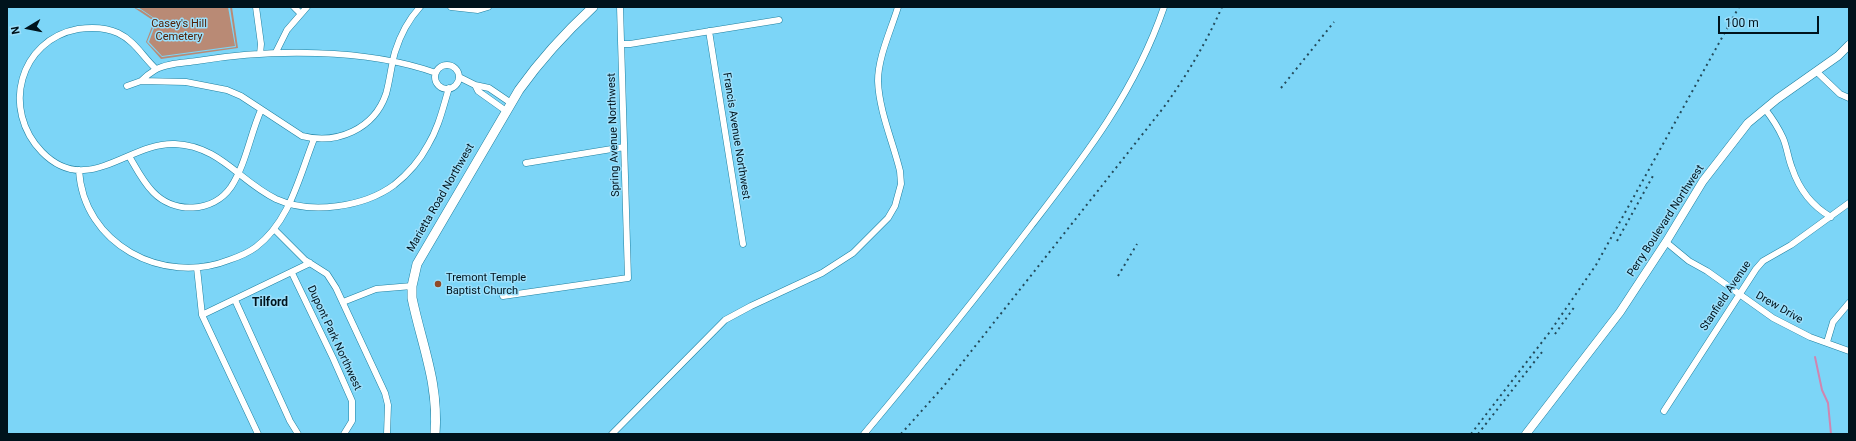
<!DOCTYPE html>
<html>
<head>
<meta charset="utf-8">
<style>
  body { margin:0 }
  #map { position:relative; width:1856px; height:441px; overflow:hidden; background:#7cd5f7; font-family:Roboto,sans-serif }
  canvas { display:block }
  .frame { position:absolute; inset:0; border:8px solid #00131c; pointer-events:none }
  .north { position:absolute; left:8px; top:8px; width:40px; height:40px; -webkit-text-stroke:3px #9bdffb; paint-order:stroke; rotate:260deg; font-size:11px; font-weight:700; line-height:16px; text-align:center; color:#00131c }
  .north::after { content:''; display:block; margin:auto; width:14px; height:18px; background:#00131c; clip-path:polygon(50% 0,100% 100%,50% 72%,0 100%) }
  .scale { position:absolute; left:1718px; top:16px; width:101px; height:18px; box-sizing:border-box; border:2px solid #00131c; border-top:0; padding-left:5px; font-size:12px; line-height:14px; white-space:nowrap; color:#00131c; -webkit-text-stroke:3px #9bdffb; paint-order:stroke }
</style>
</head>
<body>
<div id="map">
<canvas width="1856" height="441"></canvas>
<div class="frame"></div>
<div class="north">N</div>
<div class="scale">100 m</div>
</div>
<script>
const context = document.querySelector('canvas').getContext('2d');
context.lineJoin = 'round';
function fill(path, color) {
  context.fillStyle = color;
  context.fill(path, 'evenodd');
}
function trace(path, color, width, dash) {
  context.strokeStyle = color;
  context.lineWidth = width;
  context.lineCap = dash ? 'butt' : 'round';
  context.setLineDash(dash || []);
  context.stroke(path);
}
function label(font, color, halo, rows, align = 'center') {
  context.font = font + ' Roboto,sans-serif';
  context.lineWidth = 3;
  context.setLineDash([]);
  context.textBaseline = 'middle';
  context.strokeStyle = halo;
  context.fillStyle = color;
  for (const [text, x, y, turn = 0] of rows) {
    context.save();
    context.translate(x, y);
    context.rotate((+turn || 0) * Math.PI / 180);
    context.textAlign = isNaN(turn) ? turn : align;
    if (halo) context.strokeText(text, 0, 0);
    context.fillText(text, 0, 0);
    context.restore();
  }
}
const green = new Path2D(`
  M133,7L141,10L156,20L147,42L162,57L236,47L230,7H232L238,48L161,59L146,42L154,21Z
  M138,7H228L235,46L162,56L149,42L157,20Z`);
const stream = new Path2D(`
  M1815,357L1822,390L1828,403L1831,434`);
const minor = new Path2D(`
  M256,7L261,44L260,54
  M294,7L300,13
  M451,7L478,10L488,7
  M709,31L743,244
  M621,44H630L779,20
  M276,52L287,30L307,7
  M435 77a12 12 0 1 1 24 0a12 12 0 1 1-24 0Z
  M156,69C143,57 135,41 118,33C105,27 92,27 78,29C19,40 1,110 42,152C87,198 128,142 175,144C220,146 239,181 276,199C311,215 364,207 394,185C408,174 420,160 428,145C439,127 443,107 449,88
  M1817,72L1840,94L1849,98
  M459,77L475,85
  M141,81C145,77 150,73 155,70C166,63 184,63 197,61C269,49 366,48 436,73
  M127,86L141,81L186,82L227,90L241,96L302,136C337,145 374,129 386,94C390,80 391,66 395,52C400,36 409,19 420,7
  M1765,109C1772,118 1778,127 1783,138C1787,147 1788,158 1792,168C1799,189 1812,206 1831,217
  M506,111L478,91L475,85L489,88L511,103
  M129,156C136,168 143,182 153,192C174,214 213,213 231,187C246,164 250,135 261,110
  M526,163L624,147
  M79,170C83,244 163,286 229,260C238,257 248,253 256,247C290,221 299,177 314,139
  M274,229L305,260L327,274L336,288L385,393L388,405L387,434
  M1666,242L1689,261L1707,271L1773,318L1810,337L1849,351
  M197,268L202,315L258,434
  M292,273L333,358L352,401V421L344,434
  M503,296L628,278L620,7
  M235,300L290,421L298,434
  M343,302L376,289L412,286
  M202,315L310,263
  M1827,342L1833,322L1849,303
  M1664,411L1756,269L1763,261L1791,245L1849,203
  M612,434L725,320L751,306L822,273L853,253L888,218L895,206L901,184L900,171C893,142 879,111 878,81C878,57 891,30 898,7
  M864,434C921,366 977,297 1031,226C1085,156 1135,92 1164,7`);
const tertiary = new Path2D(`
  M1526,434L1620,312L1666,242L1703,181L1748,123L1777,99L1838,56L1849,45`);
const secondary = new Path2D(`
  M435,434C439,383 422,346 412,298V286L417,264L519,90C541,59 565,33 593,7`);
const rail = new Path2D(`
  M1281,88L1334,22
  M1617,241L1654,174
  M1118,276L1137,244
  M1555,334L1575,306
  M901,434L943,387L1164,107C1187,75 1206,43 1222,7
  M1471,434L1549,333L1596,265L1739,7
  M1478,434L1542,352`);
const markers = [
  [438,284,4,"#904926"]
];
const parkNames = [
  ["Casey's Hill",179,24],
  ["Cemetery",179,37]
];
const streetNames = [
  ["Spring Avenue Northwest",614,135,-92],
  ["Francis Avenue Northwest",736,136,81],
  ["Marietta Road Northwest",441,198,-60],
  ["Perry Boulevard Northwest",1666,221,-57],
  ["Stanfield Avenue",1726,296,-56],
  ["Drew Drive",1779,308,30],
  ["Dupont Park Northwest",334,338,65]
];
const poiNames = [
  ["Tremont Temple",446,278],
  ["Baptist Church",446,291]
];
const neighbourhoodNames = [
  ["Tilford",270,303]
];
fill(green, '#b98a75');
trace(stream, '#d085b0', 2);
trace(minor, '#1f80a0', 7);
trace(tertiary, '#1f80a0', 9);
trace(secondary, '#1f80a0', 10);
trace(minor, '#fff', 6);
trace(tertiary, '#fff', 8);
trace(secondary, '#fff', 9);
trace(rail, '#244b5b', 2, [2, 4]);
for (const [x, y, r, color] of markers) {
  const dot = new Path2D();
  dot.arc(x, y, r, 0, 2 * Math.PI);
  context.fillStyle = color;
  context.fill(dot);
  trace(dot, '#9bdffb', 1.5);
}
label('11px', '#512006', '#9bdffb', parkNames);
label('11px', '#00131c', '#9bdffb', streetNames);
label('11px', '#00131c', '#9bdffb', poiNames, 'left');
label('bold 12px', '#00131c', '#9bdffb', neighbourhoodNames);
</script>
</body>
</html>
